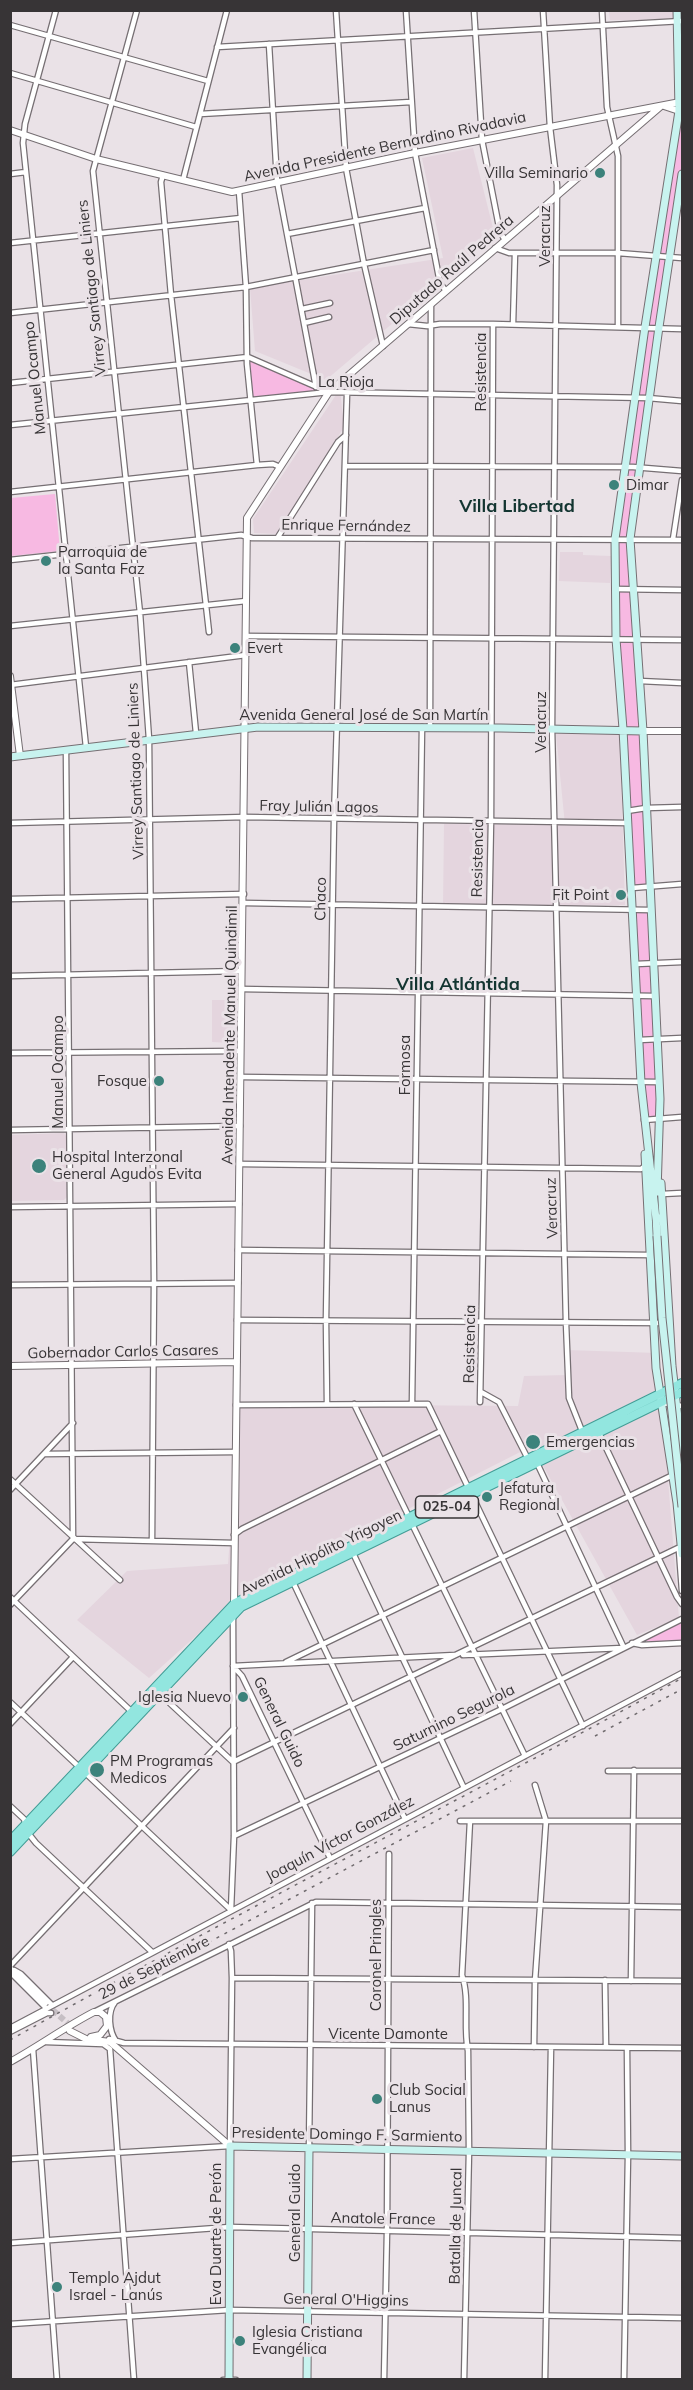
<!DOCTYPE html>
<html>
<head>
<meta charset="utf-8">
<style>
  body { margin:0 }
  #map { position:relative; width:693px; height:2390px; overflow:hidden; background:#eae2e7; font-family:Mulish,sans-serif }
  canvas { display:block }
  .frame { position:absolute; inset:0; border:12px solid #373436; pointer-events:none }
</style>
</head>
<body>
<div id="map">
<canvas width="693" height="2390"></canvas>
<div class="frame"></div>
</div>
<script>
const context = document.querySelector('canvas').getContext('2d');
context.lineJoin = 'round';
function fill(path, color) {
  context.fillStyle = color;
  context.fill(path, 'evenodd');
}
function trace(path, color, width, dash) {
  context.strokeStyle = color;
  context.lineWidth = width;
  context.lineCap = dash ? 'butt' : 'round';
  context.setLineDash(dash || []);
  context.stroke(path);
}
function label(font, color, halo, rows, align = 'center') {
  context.font = font + ' Mulish,sans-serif';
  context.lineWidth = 6;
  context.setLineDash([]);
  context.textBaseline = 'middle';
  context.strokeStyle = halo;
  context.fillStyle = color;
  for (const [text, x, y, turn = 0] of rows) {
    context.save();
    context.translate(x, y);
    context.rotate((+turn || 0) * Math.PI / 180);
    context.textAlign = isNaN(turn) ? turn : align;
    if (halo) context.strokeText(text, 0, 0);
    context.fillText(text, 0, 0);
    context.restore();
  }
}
const built = new Path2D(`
  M609,11H673L674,20H610Z
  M473,148L495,236L326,380L255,351L250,288L443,258L422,158Z
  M340,389L344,427L277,534L254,533L253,519Z
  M560,552H583V555L611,556L610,583L559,581Z
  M620,733L625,905L443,907L444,824L565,825L556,734Z
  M212,1000H234L232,1043L212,1042Z
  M64,1133L66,1136L67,1197L64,1200L11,1201V1135Z
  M566,1350L658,1353L679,1618L637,1635L532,1446L245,1592L149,1678L77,1620L127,1571L228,1564L240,1404L518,1406L524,1376L569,1375Z`);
const green = new Path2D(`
  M679,111L682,112V174L630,539L649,886L632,888L616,639L615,539Z
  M248,357L329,392L250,399Z
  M55,494L60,551L11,556V498Z
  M633,910H650L659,1118L644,1120Z
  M681,1623L682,1641H642Z`);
const tertiaryTunnel = new Path2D(`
  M46,2004L73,2028`);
const minor = new Path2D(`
  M56,10L25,124L23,143L86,747
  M137,10L93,171L140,613L149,739L154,1282L152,1540
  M336,10L346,168L364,264L383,346
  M406,10L415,153L440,283L446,291
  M474,10L482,140L500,232L505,240
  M543,10L550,127L557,185L552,728L566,1323L569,1398L582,1431
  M602,10L607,107L618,156V326
  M10,25L208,81
  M269,44L277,181L316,387
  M217,47L682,21
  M10,73L196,127
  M200,114L411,102
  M10,174L26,172
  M163,175L161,182L171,295L209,632
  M183,180L227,10
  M239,191L246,287L247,364L257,465
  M287,234L425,208
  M10,243L241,218
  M495,248L509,253H618L682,258
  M302,309L330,303
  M10,313L246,287L434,250
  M304,323L329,317
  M408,324L427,326L440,324H493L682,329
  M513,324L515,253
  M10,383L248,357L326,391
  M10,425L329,392L648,398L682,401
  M345,466L633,467L682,471
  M10,492L257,465L273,464L280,467
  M278,537L338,442L346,435
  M673,539L682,480
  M10,560L241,535L252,538L682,540
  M615,589L682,590
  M10,626L246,601
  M246,636L682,640
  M189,662L196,733
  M640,681L682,683
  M10,685L246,655
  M430,727L431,304
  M66,750L73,1539
  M627,811L646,808L682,807
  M10,823L245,817L628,823
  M632,888L682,884
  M10,899L244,894
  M244,903L650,910
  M636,964L682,962
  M10,976L241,971
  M241,989L654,996
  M639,1040L682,1038
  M10,1053L240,1051
  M241,1077L658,1082
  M644,1120L682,1117
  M10,1130L240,1126
  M240,1164L641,1169L645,1166
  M662,1194L682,1193
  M10,1207L239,1204
  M238,1250L650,1255
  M10,1285L238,1283
  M237,1320L664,1323
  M481,1392L499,1402L528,1459
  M480,1402L491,821L493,324
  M412,1403L422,727
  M661,1403L682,1406
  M327,1404L326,1320L334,819L347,394
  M354,1404L409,1517
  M236,1405L428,1404L583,1726
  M599,1433L677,1597L682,1604
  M44,1454L235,1452
  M537,1463L624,1648
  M10,1479L120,1580
  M10,1490L73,1423
  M412,1524L525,1756
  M234,1535L242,1529L441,1431
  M679,1551L682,1591
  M353,1553L464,1788
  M293,1582L405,1819
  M10,1597L132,1712
  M10,1605L73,1539L234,1543
  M632,1643L642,1645L682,1643
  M463,1655L623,1648
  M286,1662L673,1475
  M233,1666L455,1655
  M233,1666L242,1676L330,1858
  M160,1694L233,1762
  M10,1702L231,1910
  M10,1724L73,1657
  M233,1762L678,1548
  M608,1771H682
  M10,1806L24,1819L28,1833L36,1843L152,1952
  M460,1821H682
  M234,1836L502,1709L682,1619
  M231,1910L234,1836L233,1616
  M10,1966L234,1728
  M14,1970L21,1974L52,2005
  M12,1974L46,2008
  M232,1978L682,1981
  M605,1980L606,2047
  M631,1981L634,1770
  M115,2002C107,2012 109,2031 116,2041
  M96,2011L316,1902L682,1907
  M10,2028L682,1673
  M10,2032L47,2013H51
  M109,2039L124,2043L682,2048
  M46,2042L103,2044L110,2049L134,2380
  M534,2047L535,1981L546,1821L535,1785
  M33,2049L57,2380
  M309,2148L312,1903
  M10,2159L230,2146L232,1978L231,1951L229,1944
  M10,2243L230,2227L682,2238
  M10,2324L229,2310L682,2318
  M223,2380H236
  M384,2380L387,2231L389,1854
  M464,2380L469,2151L468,2051C463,2026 470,1999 462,1975L470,1821
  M545,2380L551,2047
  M624,2380L628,2155L627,2048`);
const tertiary = new Path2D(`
  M664,106L679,111
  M10,130L96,159L232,192L415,153L680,102
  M10,676L20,756
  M643,731H682
  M10,1366L237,1362
  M234,1606L247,518L329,392L660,107
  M10,1969L45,2003
  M70,2031L86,2039L110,2042L230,2146
  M10,2062C39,2046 65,2027 94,2012H100L106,2017L107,2026L100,2035L91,2037`);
const secondary = new Path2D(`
  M10,757L258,727L501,728L643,731
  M645,1154L656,1368L677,1503L682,1554
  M661,1183L672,1366L682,1453
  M657,1192L660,1099L643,731L630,539L659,327L682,174
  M656,1216L657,1236
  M656,1219L641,1083L623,729L616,639L615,539L645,327L679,111L677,10
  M229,2380L230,2146L682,2156
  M307,2380L309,2148`);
const primary = new Path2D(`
  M10,1841L235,1603L682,1383
  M10,1852L241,1607L682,1392`);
const rail = new Path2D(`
  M595,1736L682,1689
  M153,1972L511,1781
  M10,2040C232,1915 460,1801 682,1678`);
const secondaryBridge = new Path2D(`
  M657,1236L662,1318L682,1507`);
const markers = [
  [600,173,6,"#3c827b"],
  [614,485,6,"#3c827b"],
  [46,561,6,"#3c827b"],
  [235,648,6,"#3c827b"],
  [621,895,6,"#3c827b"],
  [159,1081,6,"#3c827b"],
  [39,1166,8,"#3c827b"],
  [533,1442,8,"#3c827b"],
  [487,1497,6,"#3c827b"],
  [243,1697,6,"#3c827b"],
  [97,1770,8,"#3c827b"],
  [377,2099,6,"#3c827b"],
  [57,2287,6,"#3c827b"],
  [240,2341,6,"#3c827b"]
];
const shields = [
  [447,1507,63]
];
const shieldNames = [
  ["025-04",447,1507]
];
const streetNames = [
  ["Avenida Presidente Bernardino Rivadavia",385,147,-12],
  ["Veracruz",545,236,-90],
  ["Diputado Raúl Pedrera",452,270,-41],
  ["Virrey Santiago de Liniers",92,288,-96],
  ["Resistencia",481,372,-90],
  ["Manuel Ocampo",35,378,-96],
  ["La Rioja",346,382],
  ["Enrique Fernández",346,526,1],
  ["Avenida General José de San Martín",364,715],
  ["Veracruz",541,722,-90],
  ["Virrey Santiago de Liniers",136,771,-92],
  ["Fray Julián Lagos",319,807,1],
  ["Resistencia",478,858,-89],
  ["Chaco",321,899,-89],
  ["Avenida Intendente Manuel Quindimil",230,1035,-89],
  ["Formosa",405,1065,-90],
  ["Manuel Ocampo",58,1072,-90],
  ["Veracruz",552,1208,-92],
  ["Resistencia",470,1344,-89],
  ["Gobernador Carlos Casares",123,1352,-1],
  ["Avenida Hipólito Yrigoyen",321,1553,-26],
  ["Saturnino Segurola",454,1718,-26],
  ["General Guido",279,1722,64],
  ["Joaquín Víctor González",340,1839,-28],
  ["Coronel Pringles",376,1955,-90],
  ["29 de Septiembre",154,1968,-27],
  ["Vicente Damonte",388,2034],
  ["Presidente Domingo F. Sarmiento",347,2135,1],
  ["General Guido",295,2213,-90],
  ["Anatole France",383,2219,1],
  ["Batalla de Juncal",456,2226,-89],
  ["Eva Duarte de Perón",216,2234,-90],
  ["General O'Higgins",346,2300,1]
];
const poiNames = [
  ["Villa Seminario",588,173,"right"],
  ["Dimar",626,485],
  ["Parroquia de",58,552],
  ["la Santa Faz",58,569],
  ["Evert",247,648],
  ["Fit Point",609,895,"right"],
  ["Fosque",147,1081,"right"],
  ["Hospital Interzonal",52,1157],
  ["General Agudos Evita",52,1174],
  ["Emergencias",546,1442],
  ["Jefatura",499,1488],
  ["Regional",499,1505],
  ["Iglesia Nuevo",231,1697,"right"],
  ["PM Programas",110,1761],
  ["Medicos",110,1778],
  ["Club Social",389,2090],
  ["Lanus",389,2107],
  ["Templo Ajdut",69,2278],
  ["Israel - Lanús",69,2295],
  ["Iglesia Cristiana",252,2332],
  ["Evangélica",252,2349]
];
const quarterNames = [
  ["Villa Libertad",517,507],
  ["Villa Atlántida",458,985]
];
fill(built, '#e4d5de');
fill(green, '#f7b9e2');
trace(tertiaryTunnel, '#c6bfc4', 6, [6, 3]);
trace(minor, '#766f73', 7);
trace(tertiary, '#766f73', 8);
trace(secondary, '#766f73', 9);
trace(primary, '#439d96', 10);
trace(minor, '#fff', 4.5);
trace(tertiary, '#fff', 6);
trace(secondary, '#c8f3ef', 7);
trace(primary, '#92e6df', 8);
trace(rail, '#6f6a6d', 1.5, [3, 6]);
trace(secondaryBridge, '#766f73', 9, []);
trace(secondaryBridge, '#c8f3ef', 7);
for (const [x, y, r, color] of markers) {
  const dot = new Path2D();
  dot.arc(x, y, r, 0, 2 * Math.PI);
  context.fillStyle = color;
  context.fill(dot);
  trace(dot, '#eae2e7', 2);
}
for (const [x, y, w] of shields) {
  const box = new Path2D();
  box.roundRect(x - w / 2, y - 11, w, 22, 4.5);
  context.fillStyle = '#eae2e7';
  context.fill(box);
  trace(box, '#373436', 1.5);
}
label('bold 14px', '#373436', null, shieldNames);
label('15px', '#373436', '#eae2e7', streetNames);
label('15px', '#373436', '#eae2e7', poiNames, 'left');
label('bold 18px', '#133531', '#eae2e7', quarterNames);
</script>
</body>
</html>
